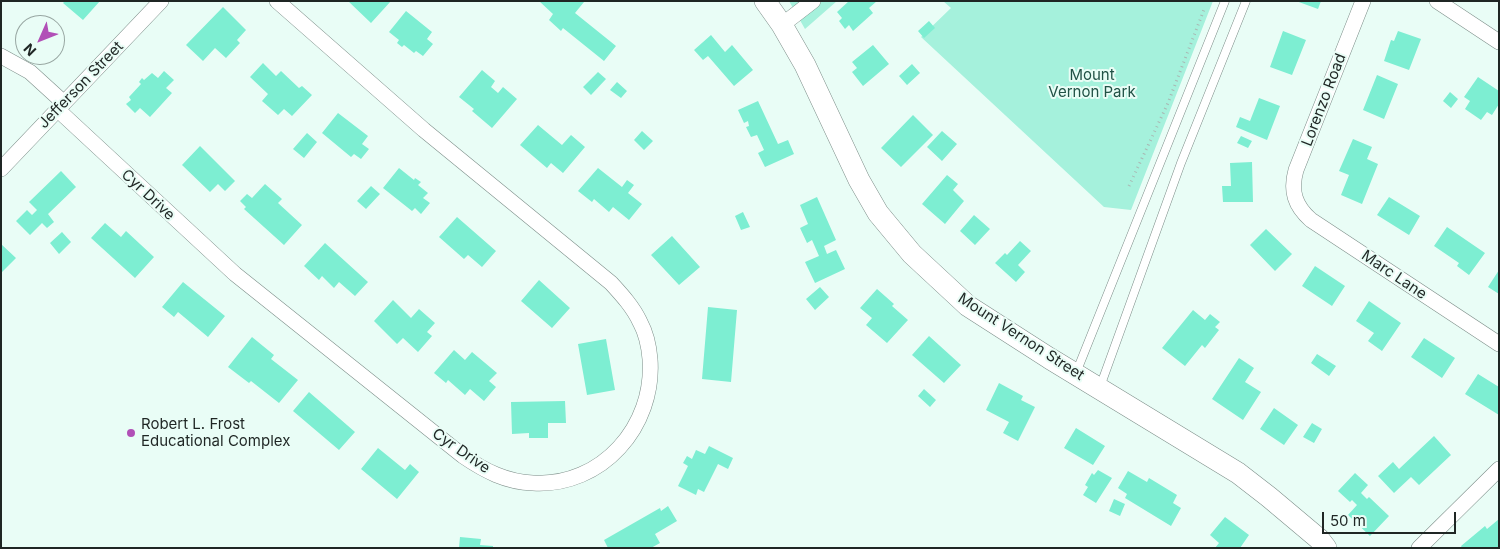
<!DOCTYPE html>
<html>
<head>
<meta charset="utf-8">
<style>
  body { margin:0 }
  #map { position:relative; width:1500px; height:549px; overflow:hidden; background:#e9fdf6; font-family:Inter,sans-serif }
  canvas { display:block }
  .frame { position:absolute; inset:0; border:2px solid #1f2624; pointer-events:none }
  .north { position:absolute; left:15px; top:15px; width:50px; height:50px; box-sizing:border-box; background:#e9fdf6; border:1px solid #98a7a2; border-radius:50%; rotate:226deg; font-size:14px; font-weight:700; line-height:20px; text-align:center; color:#1f2624 }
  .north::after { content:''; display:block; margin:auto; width:18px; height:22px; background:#b150b7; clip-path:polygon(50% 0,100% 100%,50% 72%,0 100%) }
  .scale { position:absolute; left:1322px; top:512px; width:134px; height:22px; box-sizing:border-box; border:2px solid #1f2624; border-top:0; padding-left:6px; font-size:15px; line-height:18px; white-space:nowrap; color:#1f2624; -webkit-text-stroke:4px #e9fdf6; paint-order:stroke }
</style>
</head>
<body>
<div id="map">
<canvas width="1500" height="549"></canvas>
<div class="frame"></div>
<div class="north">N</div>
<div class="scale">50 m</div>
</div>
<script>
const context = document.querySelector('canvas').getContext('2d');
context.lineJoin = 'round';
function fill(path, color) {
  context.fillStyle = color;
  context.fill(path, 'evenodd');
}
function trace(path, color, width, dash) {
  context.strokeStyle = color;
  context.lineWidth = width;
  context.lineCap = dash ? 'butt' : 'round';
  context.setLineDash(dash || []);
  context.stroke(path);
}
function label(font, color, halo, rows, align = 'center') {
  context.font = font + ' Inter,sans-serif';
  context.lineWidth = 4;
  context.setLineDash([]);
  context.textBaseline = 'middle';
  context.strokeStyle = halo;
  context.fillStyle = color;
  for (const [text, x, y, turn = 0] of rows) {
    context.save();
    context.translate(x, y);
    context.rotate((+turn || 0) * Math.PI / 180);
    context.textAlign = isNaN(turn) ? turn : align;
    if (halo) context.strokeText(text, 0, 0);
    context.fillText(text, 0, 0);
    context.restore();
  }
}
const green = new Path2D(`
  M789,1H837L805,29Z
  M943,1H1213L1131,210L1104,207L921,37L951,8Z`);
const building = new Path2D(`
  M65,1H100L83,20L63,3Z
  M348,1H391L371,23Z
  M539,1H583L584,2L575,13L616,46L604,61L563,28L561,31L549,20L553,14Z
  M849,1H877L869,8L873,13L853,31L849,25L845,29L839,21L842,18L837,12Z
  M1296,1H1321L1318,9Z
  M223,7L246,30L237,40L240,43L226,58L215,48L203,61L186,45Z
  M406,11L432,32L427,39L433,44L423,56L416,51L414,53L404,45L402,47L397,43L399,40L389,32Z
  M929,21L935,28L924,38L918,31Z
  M1283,31L1306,40L1292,75L1270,67Z
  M1398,31L1421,39L1409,70L1384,61L1391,40L1394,41Z
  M711,35L725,52L732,45L753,70L734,86L708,56L703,60L694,50Z
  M873,45L889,64L863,86L852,72L857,68L852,62Z
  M263,63L276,76L281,71L299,88L302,86L312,95L292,116L284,109L278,115L262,101L268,94L250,77Z
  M912,64L920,73L907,85L899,76Z
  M482,70L495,81L491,87L498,93L503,87L517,99L492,128L472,111L474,109L459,97Z
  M164,71L174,80L166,88L172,93L150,117L140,108L135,113L126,104L131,100L129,97L141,84L139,82L142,78L144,80L152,73L158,78Z
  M598,72L606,79L591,95L583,87Z
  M1377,75L1398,84L1384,119L1363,110Z
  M1478,77L1499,91V104L1492,115L1487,112L1481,120L1465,109L1470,101L1464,97Z
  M617,82L627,91L621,98L610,90Z
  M1450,92L1458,99L1451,108L1443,101Z
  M1259,98L1280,106L1267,140L1236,127L1240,117L1250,121Z
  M758,101L778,144L788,140L794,154L765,167L758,153L764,150L757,135L751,137L746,127L749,126L748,121L744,123L738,110Z
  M338,113L368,136L362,144L369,149L361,159L354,154L351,157L322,133Z
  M913,115L933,135L901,167L881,148Z
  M538,125L562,145L571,135L585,147L563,173L551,163L547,168L520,145Z
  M642,131L653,141L644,150L634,140Z
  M942,131L957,144L942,161L927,147Z
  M307,133L317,142L304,158L293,149Z
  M1241,136L1252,141L1248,148L1237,143Z
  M1353,139L1372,147L1367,159L1378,164L1362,204L1341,195L1349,175L1339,171Z
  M200,146L235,181L225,191L218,184L210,192L182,165Z
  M1252,162L1253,202H1223L1222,186H1231L1230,163Z
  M399,168L414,180L415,178L421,182L418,185L428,193L423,198L430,203L421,214L415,208L412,211L383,188Z
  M598,168L622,187L627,180L634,185L628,193L642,204L629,220L613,207L609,212L594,199L592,202L578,191Z
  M61,171L76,187L48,214L54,222L47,228L42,223L30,235L16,221L27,210L32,215L37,210L29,202Z
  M947,175L958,184L953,190L964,201L945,224L922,204Z
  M265,184L282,199L278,203L302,225L284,245L244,209L246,207L240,201L247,194L252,198Z
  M371,186L380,194L366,209L357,201Z
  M817,197L836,240L824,246L827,254L836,250L845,269L815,283L805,262L819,256L812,240L807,243L800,228L808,224L800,205Z
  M1389,197L1420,216L1409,235L1377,215Z
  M743,212L750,227L741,230L735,216Z
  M974,215L990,229L975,245L960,231Z
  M457,217L496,251L482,267L468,255L464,259L439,237Z
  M105,223L121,237L126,231L154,257L135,278L91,238Z
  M1447,227L1485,253L1469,275L1457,266L1459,263L1434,246Z
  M1266,229L1292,254L1275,271L1250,245Z
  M62,232L71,242L59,254L50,243Z
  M672,236L700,267L679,285L651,255Z
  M1020,241L1031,251L1018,265L1025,272L1016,282L995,263L1005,253L1007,255Z
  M325,243L368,282L355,296L339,282L334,288L322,276L319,280L304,266Z
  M1,244L16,258L1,273Z
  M1315,266L1345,286L1332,306L1302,286Z
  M1499,270V294L1488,287Z
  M539,280L570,308L552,328L521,301Z
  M183,282L225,316L208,337L178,312L174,317L162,307Z
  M820,287L829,297L815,310L806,299Z
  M877,289L894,304L892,306L908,320L887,343L866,325L872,318L860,308Z
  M393,300L411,318L419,309L435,323L427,332L432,336L418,352L403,338L397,344L374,321Z
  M1369,301L1401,323L1382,351L1368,341L1374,333L1356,321Z
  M708,307L737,310L731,382L702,379Z
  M1193,310L1205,320L1210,314L1220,322L1215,327L1219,330L1205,348L1202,345L1185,366L1162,348Z
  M929,336L961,365L944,383L912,355Z
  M252,337L274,355L271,359L298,380L279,403L251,381L249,383L228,367Z
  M1424,338L1455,358L1442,378L1411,357Z
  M606,339L615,390L587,395L578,344Z
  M454,350L465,360L472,352L497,373L489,381L496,387L484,401L470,389L465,395L448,380L446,383L434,373Z
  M1317,354L1336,366L1329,376L1311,363Z
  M1239,358L1254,368L1245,382L1261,392L1243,420L1212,399Z
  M1478,374L1499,387V415L1465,394Z
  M999,383L1023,396L1021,400L1035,407L1018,441L1003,433L1009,422L986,410Z
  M924,389L936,400L930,407L918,396Z
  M309,392L355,432L339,450L293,411Z
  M565,401L566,423H548V438H529V433L512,434L511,402Z
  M1274,408L1298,425L1284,445L1260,429Z
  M1312,423L1322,429L1314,443L1303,437Z
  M1076,428L1105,446L1093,465L1064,448Z
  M1434,436L1451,455L1419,485L1411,477L1394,493L1378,476L1393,462L1399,469Z
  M709,446L733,458L728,469L718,464L704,492L698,489L696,495L678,486L688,466L683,463L687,456L692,459L696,450L705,454Z
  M378,448L405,470L410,464L419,472L397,499L361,469Z
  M1098,470L1112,478L1096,503L1083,495L1088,487L1085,485L1092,473L1094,475Z
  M1128,471L1147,482L1149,478L1177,495L1173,503L1181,508L1171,526L1125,498L1127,494L1118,488Z
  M1355,473L1368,485L1361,493L1367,499L1369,497L1389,516L1370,536L1348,515L1357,505L1352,500L1350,502L1338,491Z
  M1114,499L1125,504L1120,516L1109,511Z
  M668,506L677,521L655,534L660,543L651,548H608L604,540L660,508L661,511Z
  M1225,517L1249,535L1240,548H1215L1219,543L1210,535Z
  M1499,519V548H1462L1461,546L1485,526L1487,529Z
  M460,537L481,539L480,545L493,546V548H459Z`);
const path = new Path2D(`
  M1129,186L1168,103L1205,7`);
const lane = new Path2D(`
  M1076,373L1225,1
  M1100,387L1181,163L1246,1`);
const street = new Path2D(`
  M1363,1L1296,170C1290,191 1295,206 1311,220L1499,344
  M1437,1L1499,42
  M782,25L813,1
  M1,56L30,72L64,103
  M58,110L235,274L463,456C485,471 506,482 533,483C602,487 655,426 650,359C649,347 646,333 640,322C633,307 622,295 611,283L424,130L277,1
  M1,169L161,1
  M1419,548L1499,469`);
const secondary = new Path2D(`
  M765,1L782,25L805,65L859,180L878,213L912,254L968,306L1049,358L1238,473L1269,497L1319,539L1326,548`);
const markers = [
  [131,433,5,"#b150b7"]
];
const parkNames = [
  ["Mount",1092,75],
  ["Vernon Park",1092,92]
];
const streetNames = [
  ["Jefferson Street",81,85,-46],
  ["Lorenzo Road",1324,100,-69],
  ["Cyr Drive",148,195,43],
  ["Marc Lane",1394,275,34],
  ["Mount Vernon Street",1021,337,33],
  ["Cyr Drive",461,451,35]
];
const poiNames = [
  ["Robert L. Frost",141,424],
  ["Educational Complex",141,441]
];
fill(green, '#a5f1dc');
fill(building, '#7deed2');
trace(lane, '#7d8e89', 9);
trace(street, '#7d8e89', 16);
trace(secondary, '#7d8e89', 22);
trace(path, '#a8b8b3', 3, [1, 4]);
trace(lane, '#fff', 8);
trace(street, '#fff', 15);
trace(secondary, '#fff', 21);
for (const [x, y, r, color] of markers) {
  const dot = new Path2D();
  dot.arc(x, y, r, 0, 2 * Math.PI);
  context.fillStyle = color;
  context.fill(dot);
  trace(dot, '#e9fdf6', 2);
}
label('15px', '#215246', '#e9fdf6', parkNames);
label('15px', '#1f2624', '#e9fdf6', streetNames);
label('15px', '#1f2624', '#e9fdf6', poiNames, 'left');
</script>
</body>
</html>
